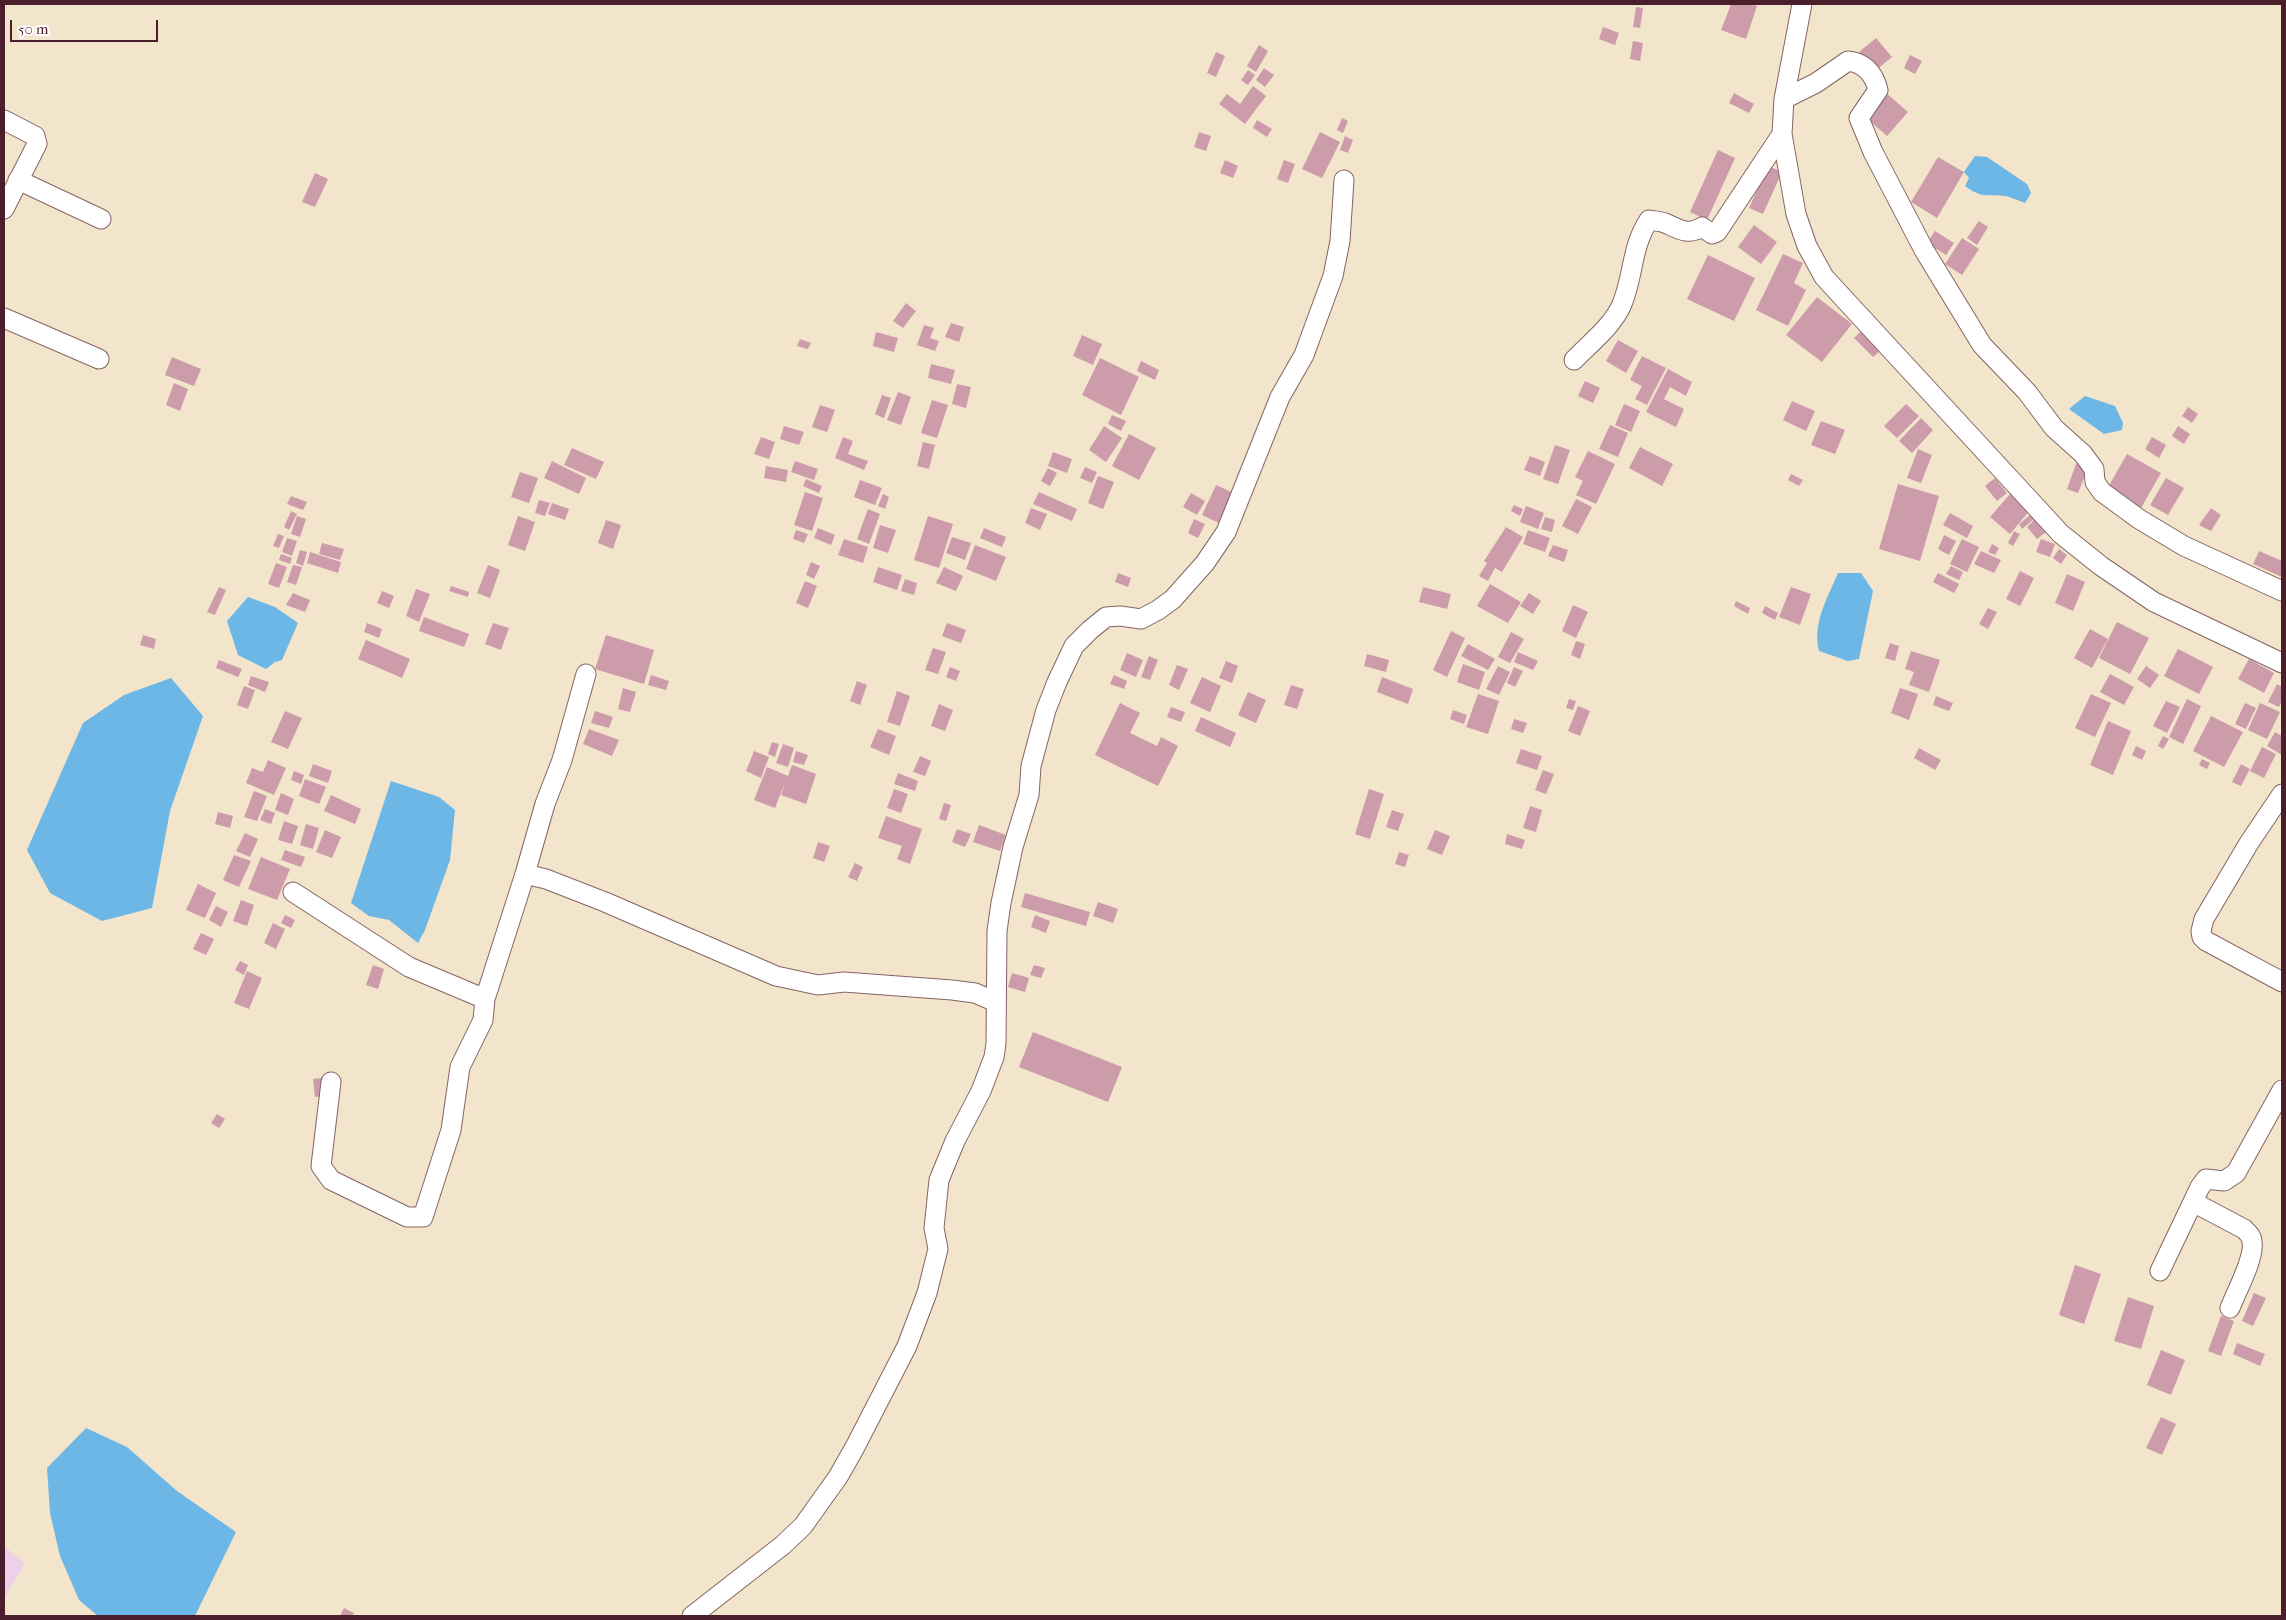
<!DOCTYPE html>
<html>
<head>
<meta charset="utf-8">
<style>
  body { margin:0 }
  #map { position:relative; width:2286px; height:1620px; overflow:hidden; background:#f2e5cb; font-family:"IM FELL French Canon",serif }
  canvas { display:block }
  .frame { position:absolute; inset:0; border:5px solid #4a1f2b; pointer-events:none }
  .scale { position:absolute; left:10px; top:20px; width:148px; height:22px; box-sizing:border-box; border:2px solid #4a1f2b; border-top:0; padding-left:6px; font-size:15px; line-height:18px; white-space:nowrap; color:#4a1f2b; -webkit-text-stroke:4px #fff; paint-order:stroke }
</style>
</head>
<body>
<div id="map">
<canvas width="2286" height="1620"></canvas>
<div class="frame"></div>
<div class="scale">50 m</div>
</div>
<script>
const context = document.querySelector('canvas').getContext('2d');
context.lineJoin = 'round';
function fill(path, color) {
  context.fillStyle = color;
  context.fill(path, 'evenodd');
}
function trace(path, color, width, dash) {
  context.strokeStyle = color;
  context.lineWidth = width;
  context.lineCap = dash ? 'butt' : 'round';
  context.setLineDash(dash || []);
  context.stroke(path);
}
const built = new Path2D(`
  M4,1546L25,1564L4,1598Z`);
const water = new Path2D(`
  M1975,156L1987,157L2027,184L2031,193L2025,203C2019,201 2013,198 2006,196C1987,193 1984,200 1965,186L1969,178L1964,172Z
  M2085,396L2115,406L2123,423L2122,430L2104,434L2069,409Z
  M1838,573H1861L1873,591L1859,659L1848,661L1819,651C1812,623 1828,597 1838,573Z
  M248,597L275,607L298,623L282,660L275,662L266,669L238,655L227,621Z
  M171,678L203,716L170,811L152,908L102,921L50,893L27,850L83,723L124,695Z
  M391,781L439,797L455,810L450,860L425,930L418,943L389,920L369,916L351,903Z
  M86,1428L127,1447L177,1491L236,1532L195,1616H98L79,1600L60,1556L50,1513L47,1468Z`);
const building = new Path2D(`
  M1731,4H1750L1757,6L1746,39L1721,30Z
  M1636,7L1643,8L1640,28L1633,27Z
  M1603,27L1619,33L1615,45L1599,39Z
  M1876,38L1892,57L1875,71L1859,52Z
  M1633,41L1643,43L1640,61L1630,59Z
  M1259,45L1268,51L1256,72L1247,66Z
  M1216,52L1225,56L1216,77L1207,73Z
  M1910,55L1922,61L1915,74L1904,68Z
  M1264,68L1274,75L1265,87L1256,80Z
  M1248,70L1255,75L1248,85L1241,80Z
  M1253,86L1266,96L1245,124L1219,104L1227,94L1240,104Z
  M1885,92L1908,112L1887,136L1864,116Z
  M1734,93L1754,104L1749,113L1729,103Z
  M1342,118L1348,121L1343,133L1337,130Z
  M1257,120L1272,129L1267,137L1253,128Z
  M1199,132L1211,136L1206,151L1194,147Z
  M1320,132L1340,142L1322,178L1302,169Z
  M1345,136L1353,140L1348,153L1340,150Z
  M1718,150L1735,158L1707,220L1690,212Z
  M1938,157L1964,172L1937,218L1911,202Z
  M1225,160L1238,166L1233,178L1220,173Z
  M1284,160L1295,164L1288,183L1277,179Z
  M1768,166L1782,172L1763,214L1749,208Z
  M315,173L328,179L315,207L302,202Z
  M1979,221L1988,227L1977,245L1967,238Z
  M1754,225L1777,242L1761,264L1738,247Z
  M1935,231L1954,243L1946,255L1927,243Z
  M1962,238L1979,249L1962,275L1945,264Z
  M1783,254L1803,263L1794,283L1806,290L1788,326L1756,310Z
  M1708,255L1755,278L1734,321L1687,299Z
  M1817,297L1852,324L1822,362L1786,335Z
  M906,303L916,311L903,328L893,321Z
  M951,323L964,327L959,342L945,337Z
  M924,325L934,328L930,338L939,341L935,351L917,345Z
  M1861,331L1880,351L1873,357L1854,338Z
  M876,332L898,338L894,352L873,346Z
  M1082,335L1102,344L1093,365L1073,356Z
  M800,339L811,343L808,349L797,346Z
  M1618,340L1638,351L1626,373L1606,361Z
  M1642,356L1666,368L1647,405L1635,399L1642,386L1630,380Z
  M172,357L201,369L194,386L165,375Z
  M1100,358L1139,377L1121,415L1082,395Z
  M1141,361L1159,370L1155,380L1137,371Z
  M931,364L955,370L951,384L928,378Z
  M1668,369L1692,382L1686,396L1670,387L1664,399L1684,409L1676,427L1646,412Z
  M1585,381L1600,388L1593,403L1578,396Z
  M174,383L188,389L180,411L166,405Z
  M957,384L971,387L966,408L952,404Z
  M898,392L911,397L901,425L887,420Z
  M882,395L891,398L884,418L875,414Z
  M932,400L948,405L937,438L921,433Z
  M1792,401L1815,411L1806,431L1783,420Z
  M1624,404L1640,411L1631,432L1615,425Z
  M1906,404L1919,416L1897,438L1884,426Z
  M820,405L835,410L827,432L812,427Z
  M2188,407L2198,414L2192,423L2182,416Z
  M1112,415L1126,421L1121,431L1108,424Z
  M1921,418L1933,430L1912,453L1899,441Z
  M1821,421L1845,430L1835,454L1811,445Z
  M1610,425L1628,433L1618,457L1599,449Z
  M784,426L804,432L799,445L780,439Z
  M1104,426L1122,438L1106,462L1089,450Z
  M2178,426L2190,434L2184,444L2172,436Z
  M1129,434L1156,448L1139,480L1112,466Z
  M761,437L775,442L769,459L754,454Z
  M843,437L853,441L848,454L868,461L864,470L835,458Z
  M2152,437L2166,445L2159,458L2145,449Z
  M923,442L935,445L929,469L917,466Z
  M1555,445L1570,450L1558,484L1543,479Z
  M1640,447L1673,464L1662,486L1629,468Z
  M572,448L604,462L596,479L564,465Z
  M1918,449L1932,455L1921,483L1907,478Z
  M1588,451L1615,464L1596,504L1576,495L1583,481L1575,477Z
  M1053,452L1072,459L1067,473L1048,466Z
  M2127,454L2161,473L2141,508L2107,489Z
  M1530,456L1545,462L1540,476L1524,470Z
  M552,461L586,478L579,494L544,478Z
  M795,461L818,469L814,480L791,472Z
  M2076,464L2088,468L2078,493L2067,489Z
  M766,466L788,470L786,482L764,478Z
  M1085,467L1097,472L1092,483L1080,478Z
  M1048,468L1057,473L1050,486L1041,481Z
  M520,472L538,478L529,503L511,497Z
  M1791,474L1803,480L1799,486L1788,480Z
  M1098,476L1114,482L1103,509L1088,503Z
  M1995,478L2007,493L1997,501L1985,486Z
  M2166,478L2184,488L2168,515L2150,505Z
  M806,479L822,486L819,493L803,486Z
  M860,480L882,488L875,505L854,497Z
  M1898,484L1939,496L1920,561L1879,549Z
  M1216,485L1238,495L1225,526L1202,515Z
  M805,492L823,498L812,531L794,525Z
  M1039,492L1077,509L1072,521L1033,504Z
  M1191,493L1205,501L1197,515L1183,507Z
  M883,494L889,497L885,509L878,506Z
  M2010,494L2030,510L2010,534L1990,517Z
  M291,496L307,502L303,510L287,504Z
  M1576,499L1592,507L1578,534L1562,526Z
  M539,500L550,503L545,516L535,513Z
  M552,503L569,509L565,520L548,514Z
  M1514,505L1523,509L1520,516L1511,511Z
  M1526,506L1544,513L1538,529L1520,522Z
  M1031,508L1047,514L1040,530L1025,523Z
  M2211,508L2221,515L2211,531L2199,525Z
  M868,509L880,514L869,544L857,539Z
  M291,511L297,514L289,530L284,527Z
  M1950,513L1973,526L1967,538L1943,525Z
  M2030,515L2034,519L2022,529L2019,524Z
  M297,516L306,519L300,537L291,534Z
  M518,516L535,522L525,551L508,545Z
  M928,516L953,524L939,568L914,560Z
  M1545,517L1555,520L1552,532L1541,529Z
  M1194,519L1205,524L1198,538L1188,533Z
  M2035,519L2046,532L2037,539L2027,527Z
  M606,520L621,525L613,549L598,543Z
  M880,525L896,530L888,553L873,548Z
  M1506,527L1523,537L1502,572L1495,568L1488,581L1479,576L1487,563L1484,561Z
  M818,528L835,535L831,545L814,538Z
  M984,528L1006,537L1002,547L980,538Z
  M796,530L808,534L804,543L793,539Z
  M1528,530L1550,538L1545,552L1523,544Z
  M2014,531L2020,534L2013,546L2008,543Z
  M278,534L284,536L279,548L273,546Z
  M1944,535L1956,541L1949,555L1938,549Z
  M952,537L971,543L965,560L946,553Z
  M287,538L297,541L292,556L282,552Z
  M844,539L868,547L863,563L838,555Z
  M1962,539L1979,547L1967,572L1950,564Z
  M2041,539L2055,544L2050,557L2036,552Z
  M322,543L344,549L340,560L319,554Z
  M1992,544L1999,548L1995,555L1988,552Z
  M975,545L1006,557L996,581L966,569Z
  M1553,545L1568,550L1564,562L1548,556Z
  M2059,549L2067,555L2061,564L2053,558Z
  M300,550L307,552L303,566L296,563Z
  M1981,551L2001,560L1994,573L1974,564Z
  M2259,551L2282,561V577L2253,564Z
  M310,552L341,562L338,573L307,563Z
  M281,554L292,558L290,564L279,560Z
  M811,562L820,566L814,579L806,575Z
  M276,563L287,567L279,588L268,584Z
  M293,565L302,567L296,585L287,582Z
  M488,565L500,570L490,598L477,593Z
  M1951,566L1963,572L1959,580L1946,574Z
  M878,567L902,575L897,590L873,582Z
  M944,567L963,576L956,591L936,583Z
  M2020,571L2034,578L2020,606L2006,599Z
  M1118,573L1131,578L1128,587L1115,582Z
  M1938,573L1959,584L1954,593L1933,582Z
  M2067,574L2085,582L2073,611L2055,603Z
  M905,579L917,583L914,595L901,591Z
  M805,581L817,586L808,608L796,603Z
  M1490,584L1521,602L1508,623L1477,606Z
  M451,586L469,592L468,597L449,591Z
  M219,587L226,590L215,615L207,612Z
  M1423,587L1451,594L1447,609L1419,602Z
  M1791,587L1811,594L1800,625L1779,617Z
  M416,589L430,594L419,622L406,616Z
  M382,591L394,596L389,608L377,603Z
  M293,593L310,600L305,612L286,605Z
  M1529,593L1541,601L1533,614L1520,606Z
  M1736,601L1750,608L1748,614L1734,606Z
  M1573,605L1588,612L1576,638L1562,631Z
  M1765,606L1778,613L1775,620L1762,613Z
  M1988,608L1997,612L1988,629L1979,624Z
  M424,617L469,634L464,647L419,631Z
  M2117,622L2149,638L2130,674L2099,658Z
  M367,623L382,629L379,638L364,632Z
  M493,623L509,628L501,650L485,644Z
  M947,623L966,630L961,643L942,636Z
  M2090,629L2108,639L2092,668L2074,658Z
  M1451,631L1465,638L1447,677L1433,670Z
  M1511,632L1524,639L1510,663L1498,657Z
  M143,635L156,639L154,649L140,645Z
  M606,635L654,650L644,684L595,669Z
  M366,640L410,659L402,678L358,659Z
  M1576,641L1585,644L1580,659L1571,655Z
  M1890,643L1899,646L1895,661L1885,658Z
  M1468,644L1495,659L1488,670L1461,656Z
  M933,648L946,652L938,674L925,670Z
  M2178,649L2213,667L2199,694L2164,676Z
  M1911,651L1940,660L1929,692L1909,685L1914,672L1905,669Z
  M1518,652L1538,661L1533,670L1514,662Z
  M1127,653L1143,660L1136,677L1120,670Z
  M1367,654L1389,660L1386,672L1364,666Z
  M1149,656L1158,660L1150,680L1141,677Z
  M2249,659L2274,673L2264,693L2238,679Z
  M219,660L242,669L238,677L216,668Z
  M1226,661L1238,666L1232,683L1219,678Z
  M1463,664L1485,672L1479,690L1457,682Z
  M1177,665L1188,669L1179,690L1169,685Z
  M1498,666L1510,672L1499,695L1486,689Z
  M2146,666L2159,675L2150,688L2137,679Z
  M950,667L960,671L956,681L946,677Z
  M1514,667L1523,671L1515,687L1507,683Z
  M2110,674L2134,687L2124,705L2100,692Z
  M651,675L669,681L666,690L648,685Z
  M1114,675L1127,681L1124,689L1110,684Z
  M251,676L269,682L265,692L248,685Z
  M1202,677L1221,686L1210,712L1190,703Z
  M1382,677L1413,689L1408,704L1377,692Z
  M857,681L867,685L860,705L850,701Z
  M2277,684L2282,687V700L2279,707L2268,702Z
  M1291,685L1304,689L1297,709L1284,705Z
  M244,686L255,690L248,709L237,705Z
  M623,688L636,692L630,712L618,709Z
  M1900,688L1918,694L1909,720L1891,713Z
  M897,691L910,696L900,726L887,722Z
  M1248,692L1266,700L1256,723L1238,715Z
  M1478,694L1499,701L1488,734L1466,727Z
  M2091,694L2111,703L2095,737L2075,728Z
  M1936,696L1953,703L1949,711L1933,705Z
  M1569,699L1576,701L1573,710L1566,708Z
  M2187,699L2201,706L2183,744L2169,737Z
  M2166,701L2180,707L2167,733L2153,726Z
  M1120,703L1140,713L1130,733L1157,746L1161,737L1178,746L1158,786L1095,755Z
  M2245,703L2256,708L2246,729L2235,724Z
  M2260,703L2280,712L2267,739L2248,730Z
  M939,704L953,710L945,731L931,726Z
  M1578,706L1590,711L1580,736L1568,731Z
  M1171,707L1185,712L1181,722L1167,717Z
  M1453,710L1467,715L1464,724L1450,719Z
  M285,711L302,718L288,749L271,742Z
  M595,711L613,717L609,728L591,723Z
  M2211,716L2243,732L2224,767L2193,751Z
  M1201,717L1236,733L1230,747L1195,731Z
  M1514,719L1527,723L1523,733L1511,729Z
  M2108,721L2131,731L2113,775L2090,765Z
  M589,729L619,740L612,756L583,744Z
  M878,729L896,736L889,755L870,747Z
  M2275,732L2282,736V755L2267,746Z
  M2163,736L2169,739L2163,749L2158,746Z
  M772,742L779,744L775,757L768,754Z
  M783,744L794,748L788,767L776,763Z
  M2136,746L2146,751L2142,760L2132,755Z
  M2262,747L2276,754L2264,778L2250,771Z
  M1919,748L1941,760L1935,770L1914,758Z
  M1521,749L1542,756L1537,770L1516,763Z
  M754,751L769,757L761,778L746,771Z
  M796,751L808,755L804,765L793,762Z
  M920,756L931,761L925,776L913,772Z
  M2202,759L2210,763L2207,769L2199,765Z
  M268,760L286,768L274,795L246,783L252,768L263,772Z
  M313,764L332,771L328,783L309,776Z
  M2241,764L2250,769L2241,786L2232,782Z
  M792,765L816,774L806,804L781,795L786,780L775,808L754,800L767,767L788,776Z
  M1543,770L1554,774L1546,794L1535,790Z
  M294,771L304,775L301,784L291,780Z
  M898,773L918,781L915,791L894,784Z
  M305,779L326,787L319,804L299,796Z
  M894,789L908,794L901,813L887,808Z
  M1369,789L1384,794L1370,839L1355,834Z
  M254,791L267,796L257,821L244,817Z
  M281,793L294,799L288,815L275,810Z
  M331,795L361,809L355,824L324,811Z
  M944,803L951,805L946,821L939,819Z
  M1530,806L1542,810L1536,832L1523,828Z
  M265,809L275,813L271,824L260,820Z
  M1392,810L1404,814L1398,831L1386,827Z
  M218,812L233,816L230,828L215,824Z
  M886,816L922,829L910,864L897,859L902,846L878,838Z
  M284,821L298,826L292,844L278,840Z
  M306,824L319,828L313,849L300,845Z
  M979,825L1006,835L1000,851L973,842Z
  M957,829L971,834L965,847L952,842Z
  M325,830L341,837L332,858L316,852Z
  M1435,830L1450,836L1442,855L1427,849Z
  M245,833L258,839L250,857L236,851Z
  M1507,834L1525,840L1522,849L1505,844Z
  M818,842L830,846L824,862L813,858Z
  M285,850L305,857L301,867L281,860Z
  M1399,852L1409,855L1405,867L1395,864Z
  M234,855L251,861L239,887L223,880Z
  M261,857L290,869L277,900L248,889Z
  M855,863L863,867L857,881L848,877Z
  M198,884L216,893L205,918L186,910Z
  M1025,893L1090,912L1086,926L1021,907Z
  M241,900L254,905L247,926L233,921Z
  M1098,902L1118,909L1113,923L1093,916Z
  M216,906L228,912L221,927L209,920Z
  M285,915L295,920L291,928L281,923Z
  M1035,915L1050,921L1046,933L1031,927Z
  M273,923L285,929L276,949L264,943Z
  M201,933L214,939L206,955L193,949Z
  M240,961L248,965L244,975L235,970Z
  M373,965L384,969L378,989L366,985Z
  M1034,965L1045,968L1041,978L1030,975Z
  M247,971L262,978L249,1009L234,1003Z
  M1012,973L1029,978L1025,992L1008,987Z
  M1033,1032L1122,1067L1108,1102L1019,1067Z
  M322,1078L324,1096L315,1097L313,1079Z
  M217,1114L225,1119L219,1128L211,1123Z
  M2075,1265L2101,1274L2084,1324L2059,1315Z
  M2254,1293L2266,1298L2253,1326L2242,1321Z
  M2128,1297L2154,1306L2141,1349L2114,1341Z
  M2221,1316L2234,1321L2221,1356L2208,1351Z
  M2237,1343L2265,1354L2260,1366L2233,1354Z
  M2161,1350L2185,1360L2171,1395L2147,1385Z
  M2161,1417L2176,1424L2162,1455L2146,1448Z
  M344,1608L354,1613L352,1616H340Z`);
const street = new Path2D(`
  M1802,4L1784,99L1782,134L1796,214L1807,246L1824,277L2061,534L2101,566L2154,602L2282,663
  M1784,99L1816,83L1848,61C1865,63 1874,74 1878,90L1859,118L1873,152L1924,250L1982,345L2027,392L2054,428L2083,454L2094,469L2095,482L2102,492L2139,519L2184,546L2282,591
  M4,120L35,136L37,144L4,209
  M18,180L101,219
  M4,318L99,359
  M1574,360C1589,344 1613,326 1622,304C1634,275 1631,247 1649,220C1654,221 1660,221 1665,223C1679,229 1688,236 1702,227L1712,234L1717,232L1782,134
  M586,674L562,760L545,804L525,874L546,879L605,902L776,976L818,985L844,982L952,990L975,993L996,1002
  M2282,794L2249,843L2204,919L2201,931L2202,937L2206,941L2282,982
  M293,892L409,967L485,999
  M331,1082L321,1166L331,1180L407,1217H423L451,1130L460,1067L483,1020L485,999L525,874
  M2193,1202L2244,1229C2248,1233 2252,1236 2252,1242C2255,1258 2236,1292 2230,1308
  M2160,1271L2200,1187L2206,1179L2224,1181L2236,1173L2282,1090
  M692,1616L783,1545L803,1526L838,1477L855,1447L907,1346L927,1293L938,1249L934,1228L939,1180L955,1141L981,1091L994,1057L996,1044L997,931L1001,903L1013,847L1029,795L1031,766L1046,710L1057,682L1074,646L1090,630L1106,617L1120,616L1141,619L1158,610L1173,599L1205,563L1226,532L1280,397L1304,355L1333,276L1340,241L1344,180`);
fill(built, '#edd1e9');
fill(water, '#6db7e6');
fill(building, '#cd9cab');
trace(street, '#856463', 21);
trace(street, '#fff', 19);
</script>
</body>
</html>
